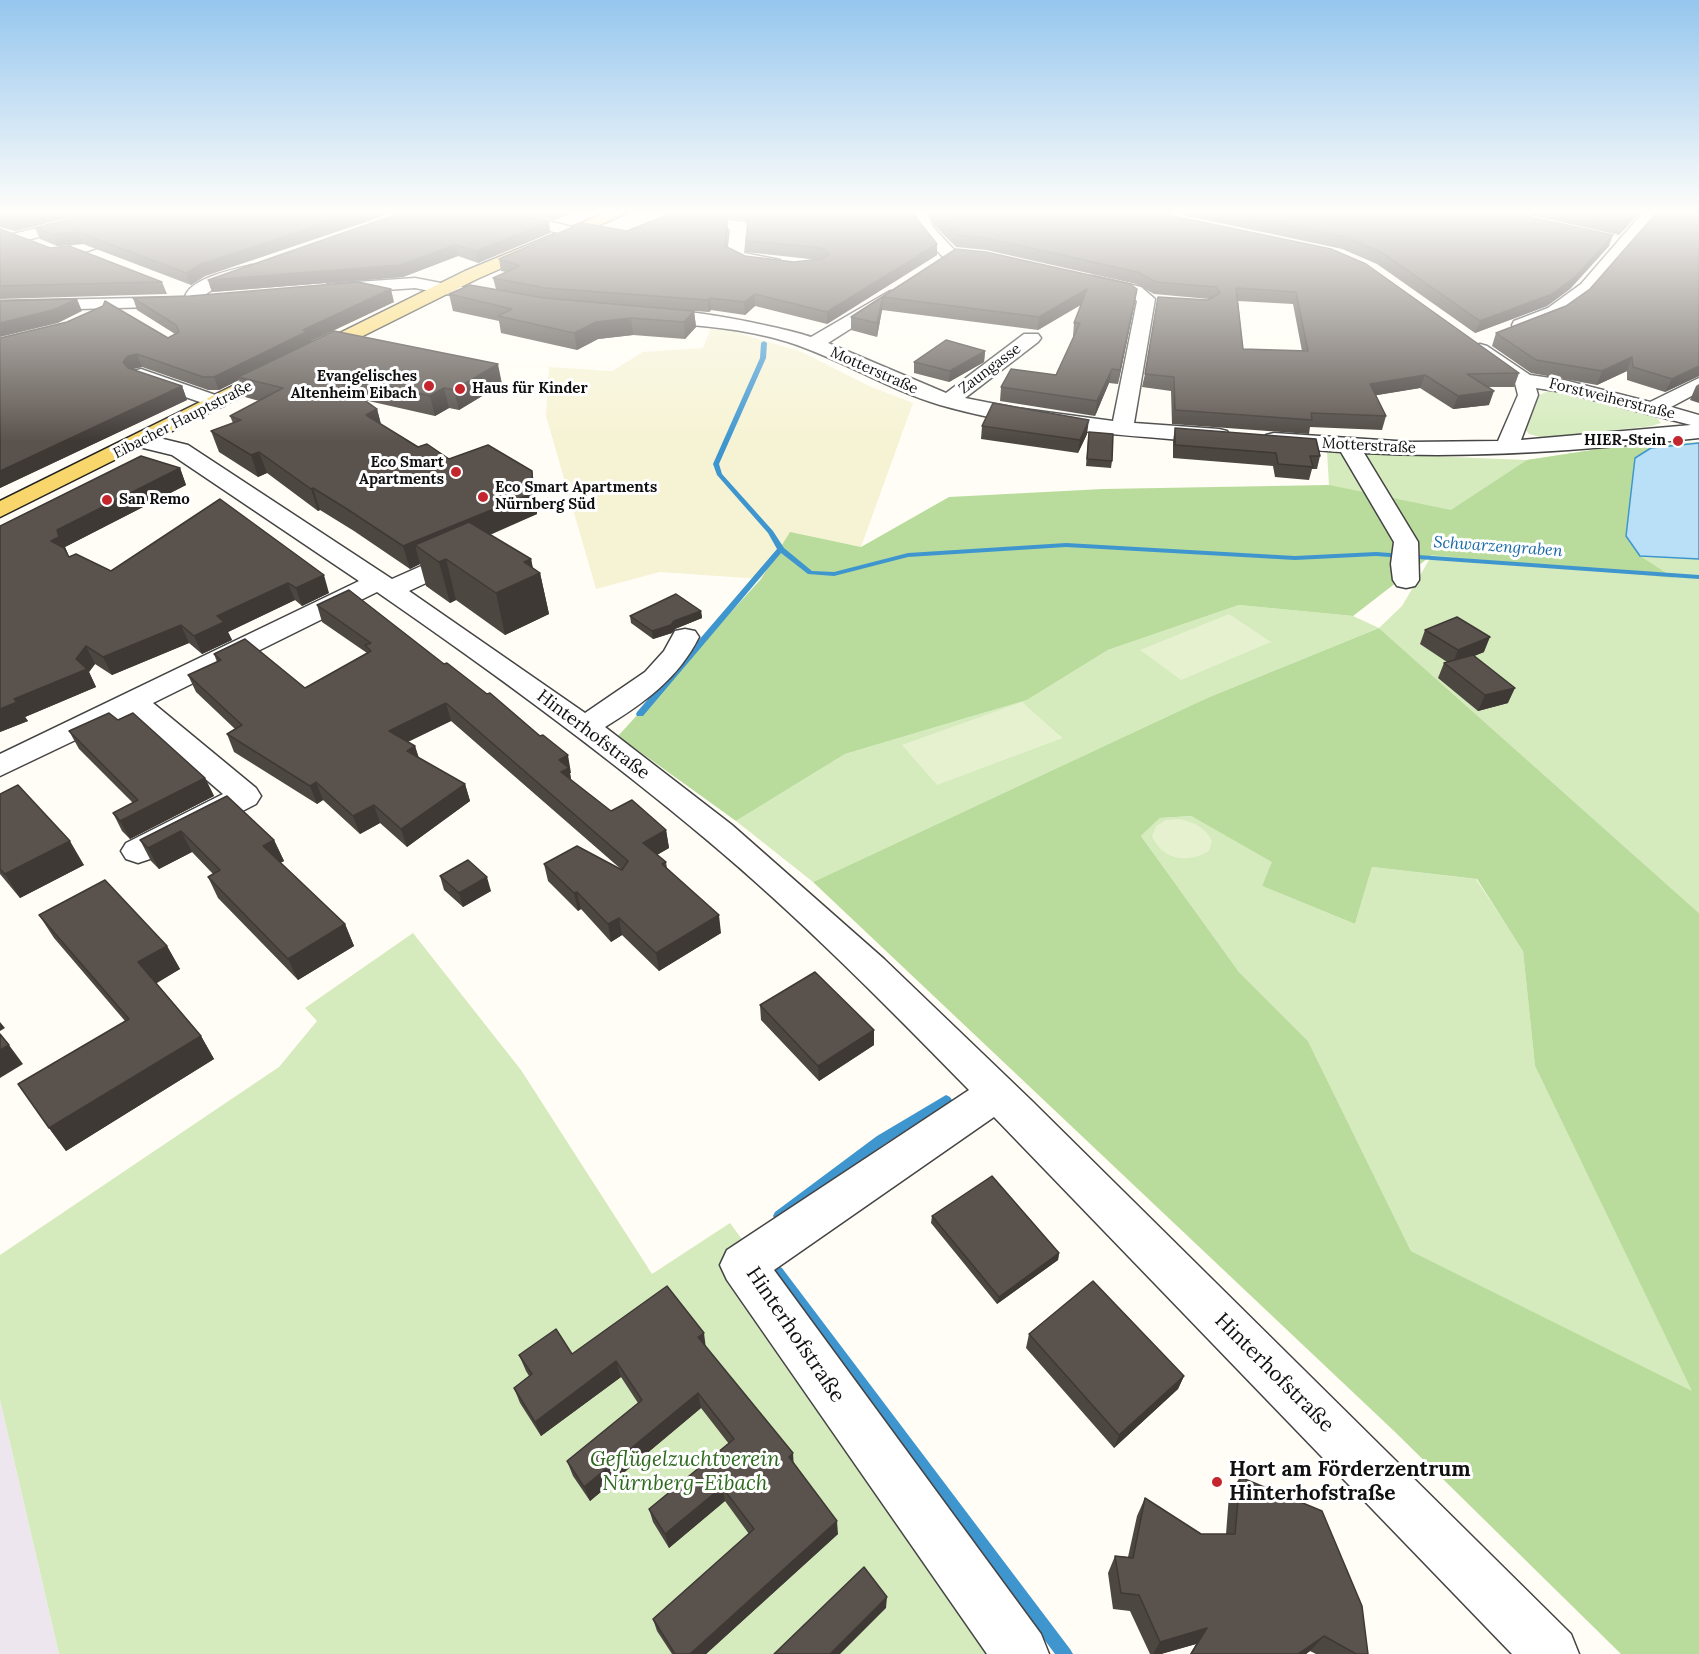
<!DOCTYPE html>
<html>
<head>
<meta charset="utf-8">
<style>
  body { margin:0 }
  canvas { display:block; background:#fffdf5 }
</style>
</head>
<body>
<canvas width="1699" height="1654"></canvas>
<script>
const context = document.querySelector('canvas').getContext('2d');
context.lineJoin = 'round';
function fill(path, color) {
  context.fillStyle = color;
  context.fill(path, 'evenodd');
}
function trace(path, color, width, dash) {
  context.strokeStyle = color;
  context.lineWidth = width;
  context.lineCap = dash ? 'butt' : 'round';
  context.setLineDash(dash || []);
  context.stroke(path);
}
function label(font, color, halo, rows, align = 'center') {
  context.font = font + ' Lora,serif';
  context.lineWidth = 6;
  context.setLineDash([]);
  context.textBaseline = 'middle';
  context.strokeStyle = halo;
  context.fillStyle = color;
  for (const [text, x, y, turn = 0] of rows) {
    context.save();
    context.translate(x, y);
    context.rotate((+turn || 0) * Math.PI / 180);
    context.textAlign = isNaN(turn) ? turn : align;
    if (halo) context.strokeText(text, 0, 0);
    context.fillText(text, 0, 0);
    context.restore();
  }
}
const industrial = new Path2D(`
  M0,1400L59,1654H0Z`);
const farmland = new Path2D(`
  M712,325L802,352L869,386L913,403L861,547L790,533L761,579L660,572L596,589L546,416L549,367L612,371L643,352L703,348Z`);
const green = new Path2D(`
  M1561,389C1582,395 1651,404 1661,423L1652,426L1544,438L1529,434L1524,428C1535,403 1531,392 1561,389Z
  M1699,442V913L1379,628L1207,698L813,882L736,821L845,754L1027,700L1108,650L1239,605L1353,616L1379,628L1402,606L1432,555L1329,485L1327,452L1527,460L1612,447ZM1022,703L1062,738L937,784L903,745Z
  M1191,816L1273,862L1262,886L1355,924L1372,867L1476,879L1523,950L1535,1066L1693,1392L1411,1251L1308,1041L1239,972L1141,836L1160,818Z
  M413,933L521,1070L652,1274L730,1223L1047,1654H59L0,1400V1255L279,1067L317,1021L305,1008Z`);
const forest = new Path2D(`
  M1612,447L1651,448L1635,458L1640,556L1674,578L1432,555L1353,616L1239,605L1108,650L1027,700L845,754L736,821L618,736L761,579L790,532L861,547L949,497L1103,489L1329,485L1451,510L1527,460Z
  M1379,628L1699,913V1654H1621L1394,1431L813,882L1207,698ZM1191,816L1272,862L1262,886L1355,924L1372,867L1477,879L1523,951L1535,1066L1692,1391L1411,1251L1308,1041L1239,972L1141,836L1160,818Z`);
const pitch = new Path2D(`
  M1229,614L1271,642L1181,680L1140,650Z
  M1022,702L1062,738L937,785L902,745Z
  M1180,819C1195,823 1205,827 1212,841L1209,851C1188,864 1162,860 1152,836L1156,826L1166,820Z`);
const water = new Path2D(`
  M1699,443V559L1640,556L1626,536L1635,458L1651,448Z`);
const stream = new Path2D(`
  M764,341L767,343L766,358L719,464L722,474L773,531L784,548L812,571L834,572L908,553L1066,543L1295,556L1376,552L1699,575V579L1376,556L1295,560L1066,547L908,557L834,576L808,574L781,553L643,716H637L636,714L637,712L777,549L768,533L717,475L713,464L760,358L761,343Z
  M946,1095L950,1097L952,1100L950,1103L885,1144L783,1220L779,1221L775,1220L773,1216L775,1212L877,1136Z
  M778,1266L782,1268L1070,1649L1073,1654H1055L774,1276L772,1272L774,1268Z`);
const minor = new Path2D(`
  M110,210H137L134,213L81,226L110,241L108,244L76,255L70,254L68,250L70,246L87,241L67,230L15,243L7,238L9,235Z
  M473,210H501L577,228L579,231L571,236L476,213Z
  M666,210H691L722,219L745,222L747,225L744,253L780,260L782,264C771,277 743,264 729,260L727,256L730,229L669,213Z
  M910,210H926L933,227L958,254L956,258H944C930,243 915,230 910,210Z
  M1645,210H1661C1637,244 1560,340 1514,329L1512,325L1514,321L1548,308L1581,284Z
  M252,265L258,266L261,270L258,274L218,286L203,296L200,305L194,306L0,311V301L185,297C190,278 235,269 252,265Z
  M1093,276L1141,287L1155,299L1134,423L1219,429L1227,431L1230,436L1227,441L1219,443C1126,435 1030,431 940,405C887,389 841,359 788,342C744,328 696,325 649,322L640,316C652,298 789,329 811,337L890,291L896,292L899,296L896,300L828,343L946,393L1024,334H1038L1041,338L1038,342L965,398L1016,408L1113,421L1137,301L1129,295L1087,285L1084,281L1087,277Z
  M415,278L503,295L512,300L503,305L415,288L328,294L319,289L328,284Z
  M1480,344L1487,346L1530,375L1564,380L1650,402L1699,378V392L1671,407L1699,415V438C1587,450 1477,459 1364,453L1418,542L1419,580L1415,586L1406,588L1397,586L1393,580L1391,564L1394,542L1341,452L1274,447L1266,445L1263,440L1266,435L1274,433L1411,442L1498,441L1518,395L1515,383L1473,354L1470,350L1473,346ZM1536,388L1563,392L1691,425L1521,440L1538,395Z
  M141,369L224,398L227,402L224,406L217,408L134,379L131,375L134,371Z
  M143,434L188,445L392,579L455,551L464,548L473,551L477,556L473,561L409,591L585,713L645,672L664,651L675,631L685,629L695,631L699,637C678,679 644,703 605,727L732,825L884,959L1031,1100L1571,1634L1579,1654H1512L994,1117L774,1270L1041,1634L1049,1654H987L727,1280L720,1265L727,1250L969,1090C885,1004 799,917 707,840C601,751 490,670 377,592L153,703L256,788L261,796L256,804L150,859L138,863L126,859L121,851L126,843L223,794L130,714L0,776V754L359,581L172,455L135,446L132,441L135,436Z`);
const major = new Path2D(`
  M613,210H634L477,279L0,517V501L465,271Z`);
const wall = new Path2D(`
  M0,210H100L15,231L0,227Z
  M269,210H401L205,276L191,285L83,244L57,246L40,239L35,228L269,214L272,212Z
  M511,210H580L553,220Z
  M705,210H913L937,255L827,324L755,306L745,315L711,310L709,312L694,311L696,327L685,339L633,335L598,339L577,350L501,333L499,321L453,311L449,294L496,289L493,278L506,272L501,271L499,259L627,231H728L726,247L745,256L794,262L818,260L746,252V241L748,223L745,220L722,217L705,212Z
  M927,210H1145L1519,373L1514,387H1488L1489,405L1453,409L1420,388L1376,395L1386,416L1382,430L1310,427L1309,434L1172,424L1171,391L1142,387L1145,374L1209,299L1154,294L1136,284L986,250L956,247L935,226ZM1238,301L1293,304L1302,351L1243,349Z
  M1159,210H1401L1397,214L1609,246L1570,289L1547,306L1475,333L1377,264L1342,249Z
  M1508,210H1642L1619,235Z
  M549,222L550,233L478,263L458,256L403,277L212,292L208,280Z
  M0,229L50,248L162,282L167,294L0,299Z
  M956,249L1135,302L1118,384L1109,383L1095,416L1000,401L1001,387L1056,375L1074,336H1073L1074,323L1081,304L1038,330L882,310L877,337L851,330V317Z
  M1590,289L1699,376L1665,392L1627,380V371L1597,385L1531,373L1492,346L1496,333L1566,306Z
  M133,298L394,302L311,341V342L502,384L459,410L449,408L435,416L364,400L377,409L381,424L418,447L536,493L537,514L490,535L531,559L533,568L540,573L549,614L505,635L456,600L450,603L426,586L420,564L410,569L354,531L320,510L318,511L267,473L258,477L219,452L211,431L233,423L230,416L259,401L245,397L239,380L219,390H208L142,367L133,369V370L182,386L187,400L0,488V338H168L175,334L137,310Z
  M985,351L984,362L949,382L914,373V362Z
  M1699,384V403L1690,400L1696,386Z
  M982,426L1087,434L1078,453L981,439Z
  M1175,428L1320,456L1317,469H1312L1309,480L1275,477L1273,466L1173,458V441Z
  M1088,439L1112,461L1111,468L1086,466Z
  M180,468L186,485L65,547L69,557L111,571L220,499L329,593L302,606L295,600L228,632L232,640L202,654L189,643L112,675L95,664L89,672L96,687L25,717L28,721L0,732V526Z
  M317,605L571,773H570L571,780L611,811L666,830L669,848L657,855L666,862L667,868L721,933L659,971L622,935L611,942L581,909L578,911L548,881L544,864L622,870L451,721L408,742L415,746L419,758L465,784L470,801L407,847L380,823L360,834L323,800L317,804L234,752L227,734L235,729L196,692L188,675L217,662L214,654L305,688L367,653L322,622Z
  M701,611L702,618L675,629L672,633L653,639L631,623L630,616Z
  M1425,630L1484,652L1474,656L1508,703L1478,711L1438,678L1444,663L1447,662L1420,644Z
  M118,720L205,778L214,796L130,839L122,831L113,813L133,803L79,749L69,731Z
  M0,794L84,865L20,898L0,874Z
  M227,796L274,840L284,861L280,863L345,924L354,946L298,980L218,898L208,877L213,874L192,852L159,869L151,861L140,840Z
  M440,876L491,891L463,907L444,890Z
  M39,915L167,946L180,969L156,983L201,1036L214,1059L66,1151L49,1128L125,1021L54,938Z
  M760,1005L874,1030V1045L819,1081L761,1020Z
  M932,1216L1059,1253L1058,1260L997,1304L931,1223Z
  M1029,1334L1184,1376L1178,1389L1114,1448L1026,1348Z
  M706,1347L794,1463L838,1534L706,1654H672L657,1631L653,1619L749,1534L725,1501L669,1548L653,1522L649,1509L729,1444L701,1408L590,1501L573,1476L567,1461L638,1403L621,1377L541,1436L520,1403L514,1388L529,1376L526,1371L519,1355L572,1354Z
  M1240,1477L1368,1654H1316L1310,1651L1306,1654H1190L1196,1644L1161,1654H1150L1130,1611L1113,1609L1108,1573L1115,1556L1128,1557L1137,1516L1145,1498L1201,1534H1226L1229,1495Z`);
const shadedWall = new Path2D(`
  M49,210H100L15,231L10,219Z
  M365,210H401L205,276L191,285L186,273L201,264Z
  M552,210H580L553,220Z
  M1391,210H1401L1388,221Z
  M1636,210H1642L1619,235L1624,223Z
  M727,219L728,231L726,258L725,246Z
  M549,222L550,233L478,263L476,251Z
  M78,232L83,244L57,246L53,234Z
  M1613,235L1609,246L1570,289L1547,306L1475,333L1480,321Z
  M937,244V255L827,324V312Z
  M455,245L458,256L403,277L212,292L208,280Z
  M391,289L394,302L311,341L312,344L238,377L239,380L219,390L214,377L303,330Z
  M1087,289L1086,302L1038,330L1039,317Z
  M1137,289L1135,302L1118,384L1120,370Z
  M755,294V306L745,315L744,302Z
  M883,297L882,310L877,337V323Z
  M710,298L711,310L709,312L708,300Z
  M77,299L82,311L58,323L0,337V323Z
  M694,311L696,327L685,339L684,322Z
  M631,318L633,335L598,339L577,350L574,333L596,322Z
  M985,351L984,362L949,382L950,371Z
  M137,354L142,367L133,369L129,375L123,362L128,356Z
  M1632,357L1627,371L1597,385L1602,371Z
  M498,364L502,384L459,410L454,390Z
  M1699,366V376L1665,392L1672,379Z
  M1112,369L1109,383L1095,416L1097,401Z
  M1425,375L1420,388L1366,397L1370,384Z
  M182,386L187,400L0,488V471Z
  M444,388L449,408L435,416L430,396Z
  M1494,391L1489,405L1453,409L1458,396Z
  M377,409L382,429L366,415Z
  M1089,420L1087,434L1078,453L1080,440Z
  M259,452L267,473L258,477L251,455Z
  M180,468L186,485L65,547L68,554L51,541L57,530Z
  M532,471L536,493L537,514L434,558L415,545L420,564L410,569L403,546Z
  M313,488L320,510L318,511L311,489Z
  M446,559L456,600L450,603L439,562Z
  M531,559L534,576L540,573L549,614L505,635L496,593L524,562Z
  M324,575L329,593L302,606L296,588Z
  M288,583L295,600L228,632L232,640L202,654L194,636L217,616Z
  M701,611L702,618L675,629L672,633L653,639L652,631L674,621Z
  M181,625L189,643L112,675L103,657Z
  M1490,637L1484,652L1452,665L1458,650Z
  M86,646L95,664L89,672L96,687L25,717L28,721L0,732V709L14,699L76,659Z
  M1515,688L1508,703L1478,711L1485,695Z
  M446,703L451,721L394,748L389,731Z
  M415,746L420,763L407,751Z
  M568,755L571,773H570L572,785L564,790L559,760Z
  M205,778L214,796L130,839L120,821Z
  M316,782L323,800L317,804L310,786Z
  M465,784L470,801L407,847L401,829Z
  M374,805L380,823L360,834L353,816Z
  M666,830L669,848L646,861L643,843Z
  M181,831L192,852L159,869L148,848Z
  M274,840L284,861L272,867L263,846Z
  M70,841L84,865L20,898L5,874Z
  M487,877L491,891L463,907L459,893Z
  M577,892L581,909L578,911L574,893Z
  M719,915L721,933L659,971L656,953Z
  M619,918L622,935L611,942L608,924Z
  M345,924L354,946L298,980L288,959Z
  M167,946L180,969L152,986L138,962Z
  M0,1022L5,1028L0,1031Z
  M874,1030V1045L819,1081L818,1066Z
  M201,1036L214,1059L66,1151L49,1128Z
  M9,1045L23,1064L0,1078V1050Z
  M1059,1253L1058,1260L997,1304L999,1297Z
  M704,1333L706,1349L698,1337Z
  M616,1361L621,1377L541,1436L535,1422Z
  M1184,1376L1178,1389L1114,1448L1119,1435Z
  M698,1393L701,1408L590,1501L584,1487Z
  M793,1453L794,1468L789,1457Z
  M722,1487L725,1501L669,1548L665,1534Z
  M837,1521L838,1534L706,1654H690Z
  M887,1597L886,1608L840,1654H830Z
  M1207,1628L1196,1644L1161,1654H1153L1160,1642Z
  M1324,1636L1310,1651L1306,1654H1298Z`);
const building = new Path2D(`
  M0,210H49L10,219L0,217Z
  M107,210H258L269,214L276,210H365L201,264L186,273L78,232L53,234L35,228Z
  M409,210H498L549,222L476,251L455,245L400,265L208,280Z
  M680,210H691L727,219L725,246L745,256L794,262L821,259L829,254L823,249L814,247L746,241L749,214L746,210H913L917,219L937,244L827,312L755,294L744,302L710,298L708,300L545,288L493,278L520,266L499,259L582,223L627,231Z
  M933,210H1145L1331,249L1366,264L1519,373L1467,374L1494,391L1458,396L1425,375L1370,384L1386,416L1311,413L1312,420L1175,410L1174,377L1145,374L1158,297L1208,300L1220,293L1216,287L1156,282L1137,272L986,238L957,235L935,214ZM1236,288L1296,292L1308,351L1243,349Z
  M1214,210H1391L1395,214H1408L1414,210H1498L1613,235L1575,277L1552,294L1480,321L1381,252L1345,237Z
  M1563,210H1636L1624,223Z
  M1659,210H1699V366L1672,379L1633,367L1632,357L1602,371L1536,360L1496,333L1566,306L1590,289Z
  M0,229L50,248L69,246L162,282L0,286Z
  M956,249L986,252L1130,284L1137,289L1120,370L1112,369L1097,401L1001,387L1011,369L1056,375L1080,323H1074L1087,289L1039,317L883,297L877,323L851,317Z
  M358,282L391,289L303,330L308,331L214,377H203L137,354L128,356L123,362L128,368L182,386L0,471V338L67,322L103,306L105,301L168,338L179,332L176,325L133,298L190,296Z
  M470,285L544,298L694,311L684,322L631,318L596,322L574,333L498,316L512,309L449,294Z
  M77,299L53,310L0,323V301Z
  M334,331L498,364L454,390L444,388L430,396L324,371L377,409L366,415L418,447L427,444L449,459L488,445L532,471L533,493L403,546L347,509L313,488L311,489L259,452L251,455L211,431L241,420L230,416L283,388L238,377Z
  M946,340L985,351L950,371L914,362Z
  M993,403L1089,420L1080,440L982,426Z
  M1175,428L1316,439L1320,456H1310L1313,467L1278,464L1276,453L1175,445Z
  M1089,432L1113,434L1112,461L1087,459Z
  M141,456L180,468L57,530L59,537L51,541L64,548L69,557L76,554L111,571L220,499L324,575L296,588L288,583L217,616L224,622L194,636L181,625L103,657L86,646L76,659L87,669L14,699L17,702L0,709V526Z
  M469,522L531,559L524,562L540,573L496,593L446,559L439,562L415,545Z
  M349,590L444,664L447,663L487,694L490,693L540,736L543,735L568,755L559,760L569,768L561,772L611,811L632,800L666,830L643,843L666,862L662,864L719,915L656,953L619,918L608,924L577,892L574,893L544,864L577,846L622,870L628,861L446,703L389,731L415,746L407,751L465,784L401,829L374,805L353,816L316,782L310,786L227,734L242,725L188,675L221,660L214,654L245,639L305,688L371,651L365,645L371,643L317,605Z
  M676,594L701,611L674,621L671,625L652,631L630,616Z
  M1457,617L1490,637L1458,650L1425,630Z
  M1473,655L1515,688L1485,695L1444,663Z
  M109,713L118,720L133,713L205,778L120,821L113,813L138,800L69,731Z
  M18,785L70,841L5,874L0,869V794Z
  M227,796L274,840L263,846L345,924L288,959L208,877L220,870L181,831L148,848L140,840Z
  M468,860L487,877L459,893L440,876Z
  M105,880L167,946L138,962L201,1036L49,1128L18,1084L129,1019L39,915Z
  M815,972L874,1030L818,1066L760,1005Z
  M0,1034L9,1045L0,1050Z
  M992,1176L1059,1253L999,1297L932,1216Z
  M1093,1281L1184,1376L1119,1435L1029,1334Z
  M667,1286L704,1333L698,1337L793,1453L789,1457L837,1521L690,1654H675L653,1619L754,1529L722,1487L665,1534L649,1509L734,1439L698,1393L584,1487L567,1461L642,1400L616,1361L535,1422L514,1388L532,1374L519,1355L556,1329L572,1354Z
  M1240,1477L1322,1511L1362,1606L1368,1654H1356L1324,1636L1298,1654H1191L1207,1628L1160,1642L1139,1595L1121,1593L1115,1556L1133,1558L1145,1498L1201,1534H1235Z
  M864,1567L887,1597L830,1654H774Z`);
const markers = [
  [429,386,6,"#c4262e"],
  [460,389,6,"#c4262e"],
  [1678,441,6,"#c4262e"],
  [456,472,6,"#c4262e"],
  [483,497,6,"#c4262e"],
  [107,500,6,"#c4262e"],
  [1217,1482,6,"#c4262e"]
];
const farStreetnames = [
  ["Zaungasse",990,369,-37],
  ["Motterstraße",874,371,24],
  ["Forstweiherstraße",1612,399,14],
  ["Eibacher Hauptstraße",183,420,-27],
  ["Motterstraße",1369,446,3]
];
const farPoinames = [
  ["Evangelisches",417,377],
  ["Altenheim Eibach",417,394],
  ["Haus für Kinder",472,389,"left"],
  ["HIER-Stein",1666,441],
  ["Eco Smart",444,463],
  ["Apartments",444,480],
  ["Eco Smart Apartments",495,488,"left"],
  ["Nürnberg Süd",495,505,"left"],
  ["San Remo",119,500,"left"]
];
const farWaternames = [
  ["Schwarzengraben",1498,547,4]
];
const streetNames = [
  ["Hinterhofstraße",593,735,37]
];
const nearStreetnames = [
  ["Hinterhofstraße",795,1335,56],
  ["Hinterhofstraße",1274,1373,45]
];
const nearParknames = [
  ["Geflügelzuchtverein",685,1460],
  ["Nürnberg-Eibach",685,1484]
];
const nearPoinames = [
  ["Hort am Förderzentrum",1229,1470],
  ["Hinterhofstraße",1229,1494]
];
fill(industrial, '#eee6ef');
fill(farmland, '#f6f3d4');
fill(green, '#d5ebbd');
fill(forest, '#b9dc9c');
fill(pitch, '#e6f2cf');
fill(water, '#b9e0f7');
trace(water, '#3f96cf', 1.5);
fill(stream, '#3f96cf');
trace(minor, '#444', 3);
trace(major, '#222', 3);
fill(minor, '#fff');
fill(major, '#f9d66b');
fill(wall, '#4d4742');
fill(shadedWall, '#3f3936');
fill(building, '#5a524d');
trace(building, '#3f3936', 1.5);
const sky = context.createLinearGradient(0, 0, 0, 442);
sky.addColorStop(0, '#95c6ee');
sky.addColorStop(0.48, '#fffefa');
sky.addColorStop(1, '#fffefa00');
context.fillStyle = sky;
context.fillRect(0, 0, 1699, 442);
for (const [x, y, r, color] of markers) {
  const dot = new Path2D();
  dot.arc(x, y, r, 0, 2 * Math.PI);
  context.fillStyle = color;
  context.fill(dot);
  trace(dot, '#fff', 2);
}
label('15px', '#111', '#fff', farStreetnames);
label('bold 15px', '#111', '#fff', farPoinames, 'right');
label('italic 16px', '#1768a6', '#fff', farWaternames);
label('18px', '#111', '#fff', streetNames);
label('21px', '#111', '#fff', nearStreetnames);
label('italic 21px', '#2f6b1f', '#fff', nearParknames);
label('bold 21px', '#111', '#fff', nearPoinames, 'left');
</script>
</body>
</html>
